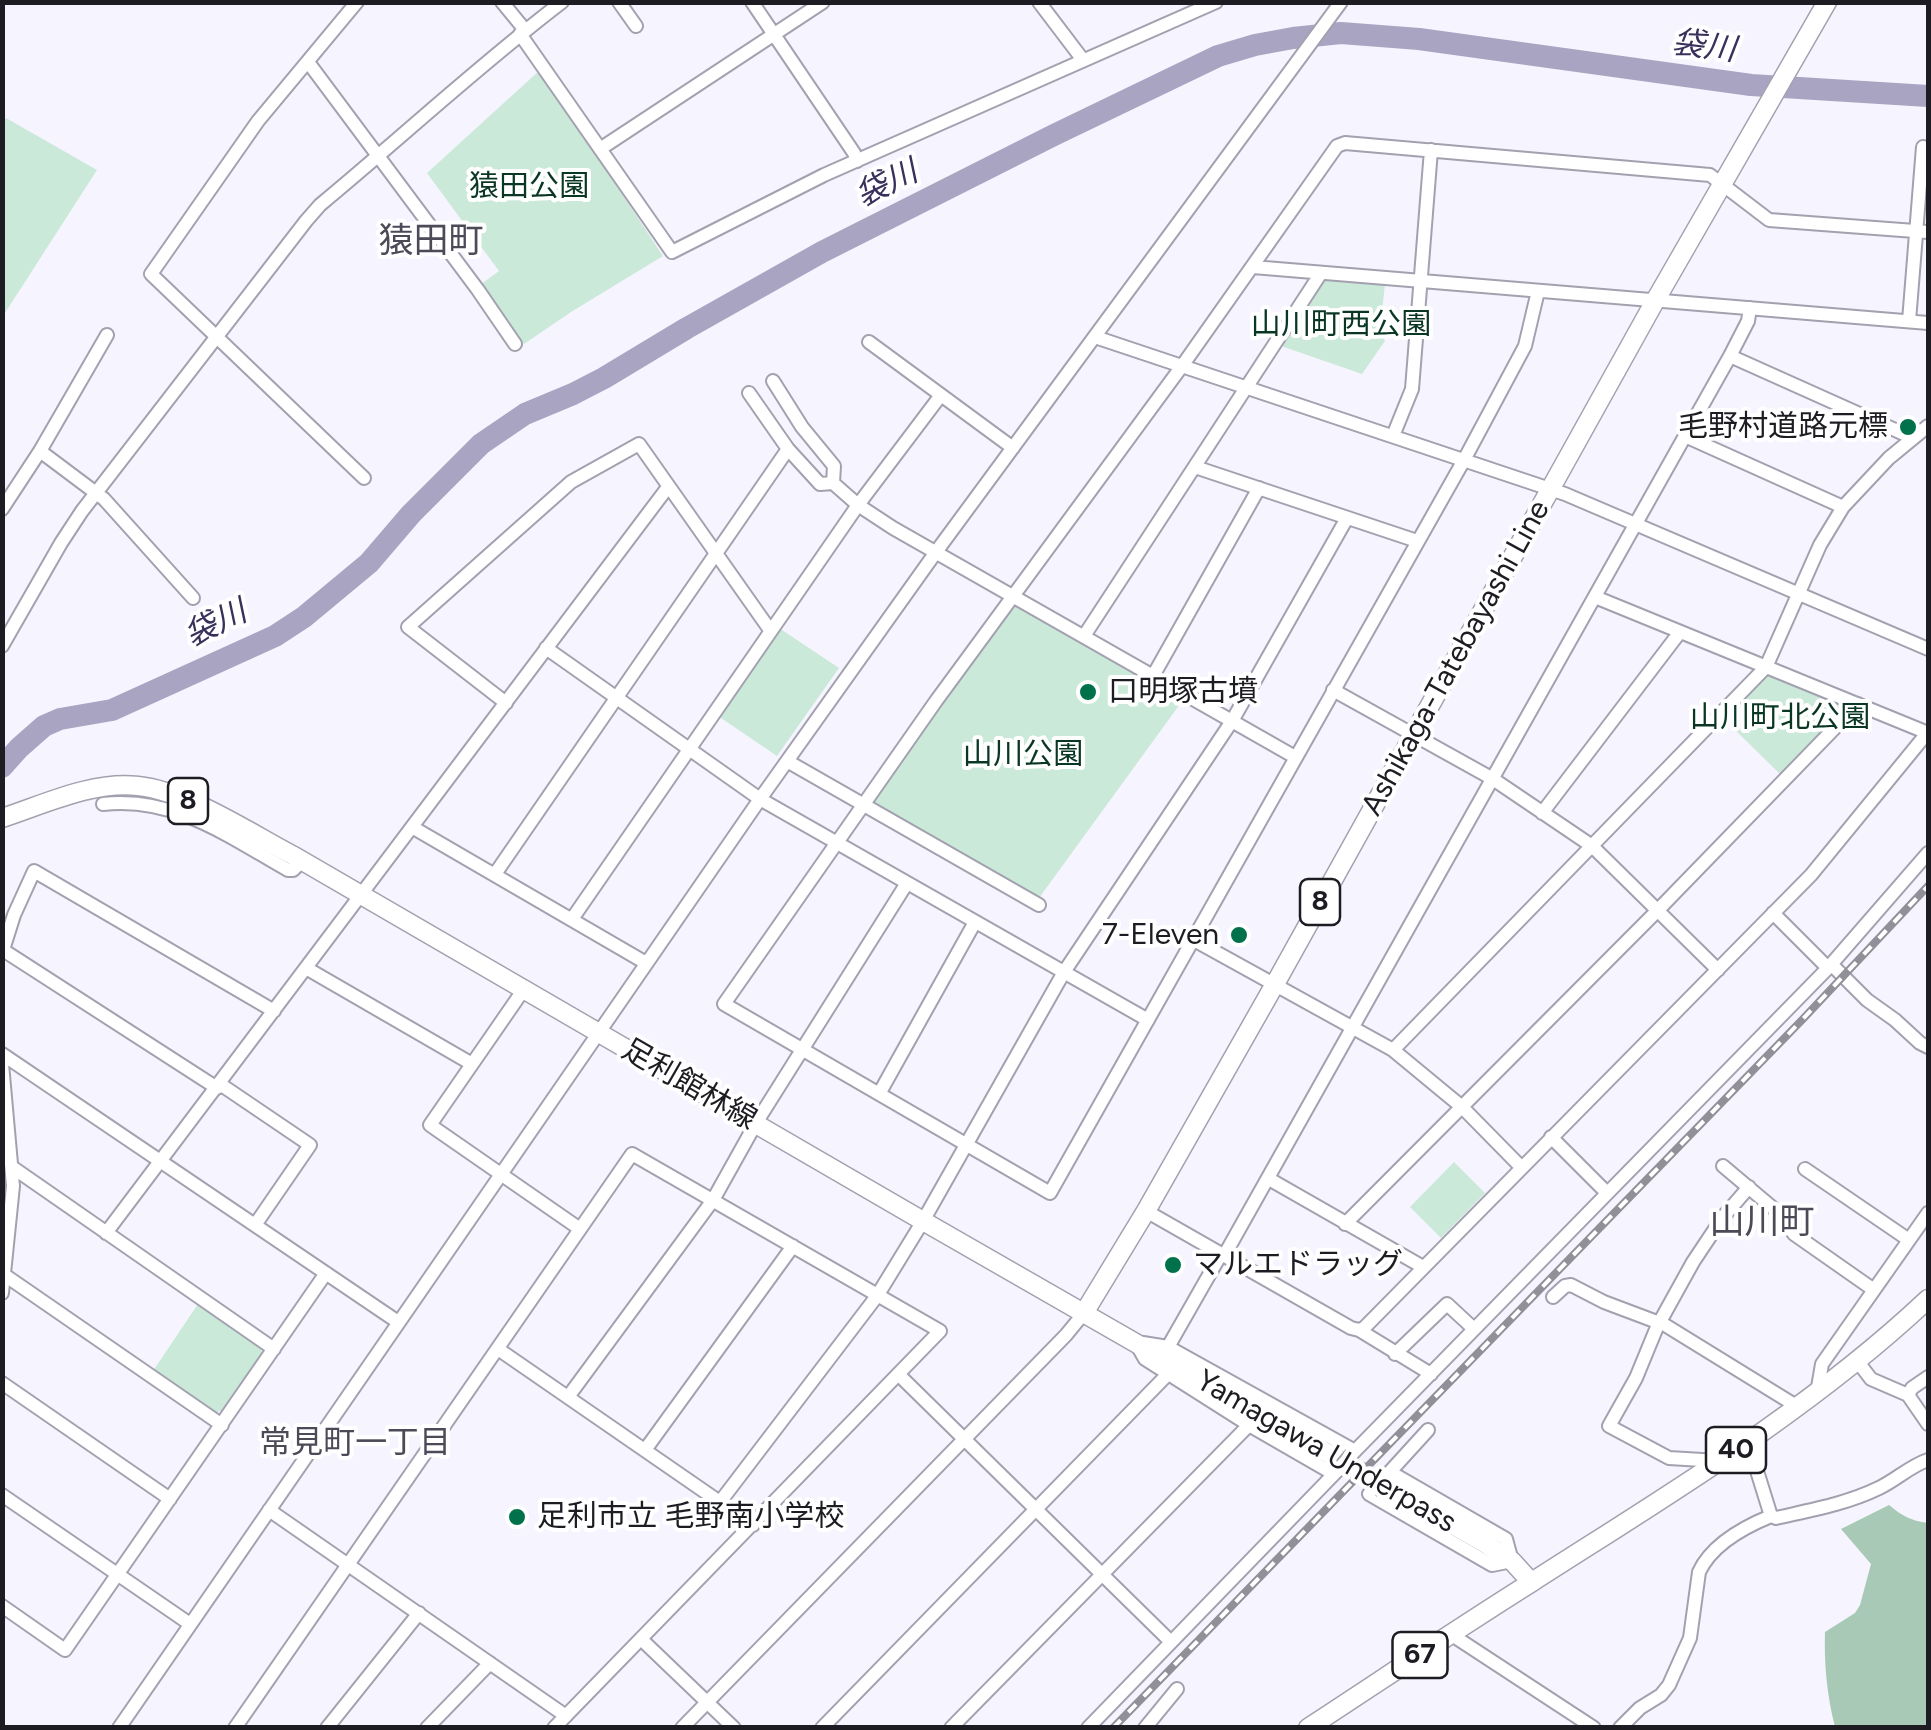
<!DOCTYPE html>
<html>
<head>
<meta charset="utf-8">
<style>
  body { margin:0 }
  #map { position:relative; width:1931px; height:1730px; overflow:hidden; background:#f6f4fe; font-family:Figtree,sans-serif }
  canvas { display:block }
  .frame { position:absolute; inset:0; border:5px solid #1d1c22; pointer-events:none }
</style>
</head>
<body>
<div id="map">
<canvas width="1931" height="1730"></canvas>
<div class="frame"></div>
</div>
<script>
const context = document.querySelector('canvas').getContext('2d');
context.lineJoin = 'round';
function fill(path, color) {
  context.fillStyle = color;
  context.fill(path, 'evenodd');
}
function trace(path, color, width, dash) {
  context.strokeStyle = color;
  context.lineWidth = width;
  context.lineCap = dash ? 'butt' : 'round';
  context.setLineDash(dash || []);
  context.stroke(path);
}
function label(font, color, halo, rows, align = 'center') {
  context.font = font + ' Figtree,"Noto Sans JP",sans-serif';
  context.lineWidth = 8;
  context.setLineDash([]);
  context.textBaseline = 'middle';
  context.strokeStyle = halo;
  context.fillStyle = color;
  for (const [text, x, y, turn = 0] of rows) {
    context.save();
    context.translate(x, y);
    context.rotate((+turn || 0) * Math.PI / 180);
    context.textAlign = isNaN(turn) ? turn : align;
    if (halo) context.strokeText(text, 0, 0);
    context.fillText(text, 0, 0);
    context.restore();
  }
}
const green = new Path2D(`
  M540,70L663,256L571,312L524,344L480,285L499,271L427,173Z
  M6,118L97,170L3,316L2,124Z
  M1329,279L1385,284L1380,330L1385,341L1362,374L1281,346L1320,284Z
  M1020,605L1183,700L1039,898L870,802L1010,608Z
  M779,628L839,668L777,756L718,716Z
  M1768,674L1844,702L1847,710L1782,776L1724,719Z
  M1454,1162L1485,1193L1441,1238L1410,1207Z
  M198,1304L260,1346L263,1357L226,1409L214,1413L153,1371Z`);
const forest = new Path2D(`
  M1889,1505C1902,1516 1912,1521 1928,1523V1727H1835C1827,1696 1824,1664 1825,1632L1855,1613L1860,1605L1871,1564L1841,1529Z`);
const river = new Path2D(`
  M2,767L19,748L44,726L60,719L112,710L275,636L304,617L369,563L411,514L481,444L525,414L573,394L604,378L687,328L822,252L1054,135L1218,56L1255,45L1293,38L1341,33L1419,39L1751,85L1928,96`);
const minor = new Path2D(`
  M357,2L258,121L151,274L364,478
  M502,2L525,30
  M619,2L636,26
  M752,2L854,153L857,161
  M1039,2L1083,60
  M520,34L672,252L824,175L1216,2
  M308,62L478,290L515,344
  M600,149L823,2
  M1253,267L1928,323
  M1538,291L1525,346L1464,460L1050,1193L724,1004L936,701L1182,366L1337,146L1345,143L1710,175L1769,220L1928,232
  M1909,321L1923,147
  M1095,337L1565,494L1928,649
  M869,342L1013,448
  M1730,356L1913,438
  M773,381L802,427L834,466L833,483
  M749,393L788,449L820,484L833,483L858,505L893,528L1295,757
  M1393,436L1412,389L1431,150
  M1685,436L1843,507
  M40,451L104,499L193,598
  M1195,467L1417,541
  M2,509L40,451L107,335
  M1595,597L1928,733
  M1084,636L1321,273
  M2,646L61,543L82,511L306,221L320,205C401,138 478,66 562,2
  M546,648L760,799L1148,1020
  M1153,676L1259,488
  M1333,690L1493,779L1592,846L1718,970
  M506,703L408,627L571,482L639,444L770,630
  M787,761L1039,905
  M103,804C174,796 228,836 288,870H293L302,861
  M1542,813L1680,632
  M412,827L646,963
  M495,874L788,449
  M1773,913L1828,968
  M572,919L858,505L941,395
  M1194,940L1393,1050L1462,1107L1521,1167
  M3,950L217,1088
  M2,953L14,915L34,871L274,1011
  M1831,964L1867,1000L1895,1020L1920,1043L1928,1047
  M306,968L472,1064
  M524,989L430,1125L580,1229
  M1393,1050L1766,667L1820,545L1843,507L1889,458L1928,426
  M2,1054L398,1322
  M2,1064L13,1186L2,1293
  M220,1084L310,1145L255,1225
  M879,1094L975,922
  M1551,1137L1607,1193
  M1723,1166L1780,1214L1794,1234L1874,1290
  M12,1167L274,1349
  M1805,1169L1909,1240
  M1269,1179L1423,1267
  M1146,1211L1351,1328L1359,1330L1364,1328L1811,875L1928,732
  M1345,1224L1658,910L1858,704
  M106,1233L668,487
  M1224,1256L1730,356L1748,321L1750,308
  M6,1276L222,1425
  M1553,1297L1565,1286L1571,1285L1604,1302L1665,1325L1798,1407
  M1359,1330L1431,1374
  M1143,1343L1168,1347L1355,1451
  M1137,1345L1145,1359L1249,1425L1334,1474
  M1168,1347L1221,1254
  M498,1349L753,1525
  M1395,1354L1447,1304L1474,1329
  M1858,1362L1871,1379L1908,1395L1928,1424
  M899,1375L1171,1642
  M2,1383L170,1499
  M1817,1393L1822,1364L1928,1213
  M1908,1395L1912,1388L1928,1377
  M568,1397L713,1200L756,1123L907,883
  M645,1450L793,1246
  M1352,1454L1828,968L1928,853
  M1719,1461L1669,1458L1609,1426L1636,1378L1657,1327L1693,1262L1723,1217L1749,1187
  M1387,1475L1428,1430
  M1371,1491L1369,1494L1492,1565L1512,1561L1506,1539L1390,1472
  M2,1495L190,1624
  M720,1502L877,1296L923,1221L1064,972L1232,721L1347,518
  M269,1510L566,1716
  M1771,1516L1776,1518C1811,1510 1846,1504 1879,1488C1896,1480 1910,1466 1928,1460
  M2,1606L65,1650L326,1273
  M1452,1635L1594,1728
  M641,1639L734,1728
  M119,1728L760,799L936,552L1341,2
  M235,1728L632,1154L940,1331L554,1728
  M327,1728L419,1613
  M427,1728L490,1663
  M682,1728L1066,1335L1084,1313
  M822,1728L1168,1374
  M951,1728L1249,1425
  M1088,1728L1337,1471
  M1145,1728L1177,1689
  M1620,1728L1640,1708L1661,1695L1669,1685L1690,1638L1699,1572C1712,1544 1744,1527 1771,1516L1748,1442`);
const major = new Path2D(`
  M2,818C45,804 92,781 138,786C187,791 250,833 294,856L923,1221L1486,1544L1512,1561L1531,1582
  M1084,1313L1146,1211L1275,984L1655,301L1827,2
  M1308,1728C1383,1679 1457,1629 1532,1582C1669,1494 1809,1411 1928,1299`);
const rail = new Path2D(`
  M1113,1728L1802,1020L1928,886`);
const minorBridge = new Path2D(`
  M1337,1471L1352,1454
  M1371,1491L1387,1475`);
const markers = [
  [1908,427,10,"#00714b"],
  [1088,692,10,"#00714b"],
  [1239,935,10,"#00714b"],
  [1173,1265,10,"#00714b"],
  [517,1517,10,"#00714b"]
];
const shields = [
  [188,801,40],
  [1320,902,40],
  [1736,1450,60],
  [1420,1655,55]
];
const shieldNames = [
  ["8",188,801],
  ["8",1320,902],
  ["40",1736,1450],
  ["67",1420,1655]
];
const parkNames = [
  ["猿田公園",529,187],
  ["山川町西公園",1341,325],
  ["山川町北公園",1780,718],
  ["山川公園",1023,755]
];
const poiNames = [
  ["毛野村道路元標",1888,427,"right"],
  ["口明塚古墳",1108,692],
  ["7-Eleven",1219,935,"right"],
  ["マルエドラッグ",1193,1265],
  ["足利市立 毛野南小学校",537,1517]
];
const streetNames = [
  ["Ashikaga-Tatebayashi Line",1456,658,-61],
  ["足利館林線",689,1085,30],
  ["Yamagawa Underpass",1326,1452,30]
];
const waterNames = [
  ["袋川",1704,47,7],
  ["袋川",887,184,-26],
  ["袋川",216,624,-26]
];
const neighbourhoodNames = [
  ["常見町一丁目",355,1444]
];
const quarterNames = [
  ["猿田町",431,242],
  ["山川町",1762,1223]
];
fill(green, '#cbe9d8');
fill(forest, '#a9c9b7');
trace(river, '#a9a4c2', 22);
trace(minor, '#a3a1af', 16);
trace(major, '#a3a1af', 21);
trace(minor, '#fff', 12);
trace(major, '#fff', 18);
trace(rail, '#919098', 8);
trace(rail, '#fff', 4, [11]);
trace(minorBridge, '#a3a1af', 16, []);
trace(minorBridge, '#fff', 12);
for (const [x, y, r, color] of markers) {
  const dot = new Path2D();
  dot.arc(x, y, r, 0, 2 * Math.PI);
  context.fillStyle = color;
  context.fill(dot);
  trace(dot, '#fff', 4);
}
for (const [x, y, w] of shields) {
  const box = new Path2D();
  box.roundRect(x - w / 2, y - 23, w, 46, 8);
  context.fillStyle = '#fff';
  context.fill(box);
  trace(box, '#1d1c22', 2.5);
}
label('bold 28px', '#1d1c22', null, shieldNames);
label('30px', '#0a3624', '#fff', parkNames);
label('30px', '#1d1c22', '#fff', poiNames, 'left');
label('30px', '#1d1c22', '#fff', streetNames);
label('italic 32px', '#39305b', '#fff', waterNames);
label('32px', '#4c4a57', '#fff', neighbourhoodNames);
label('35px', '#4c4a57', '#fff', quarterNames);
</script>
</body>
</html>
